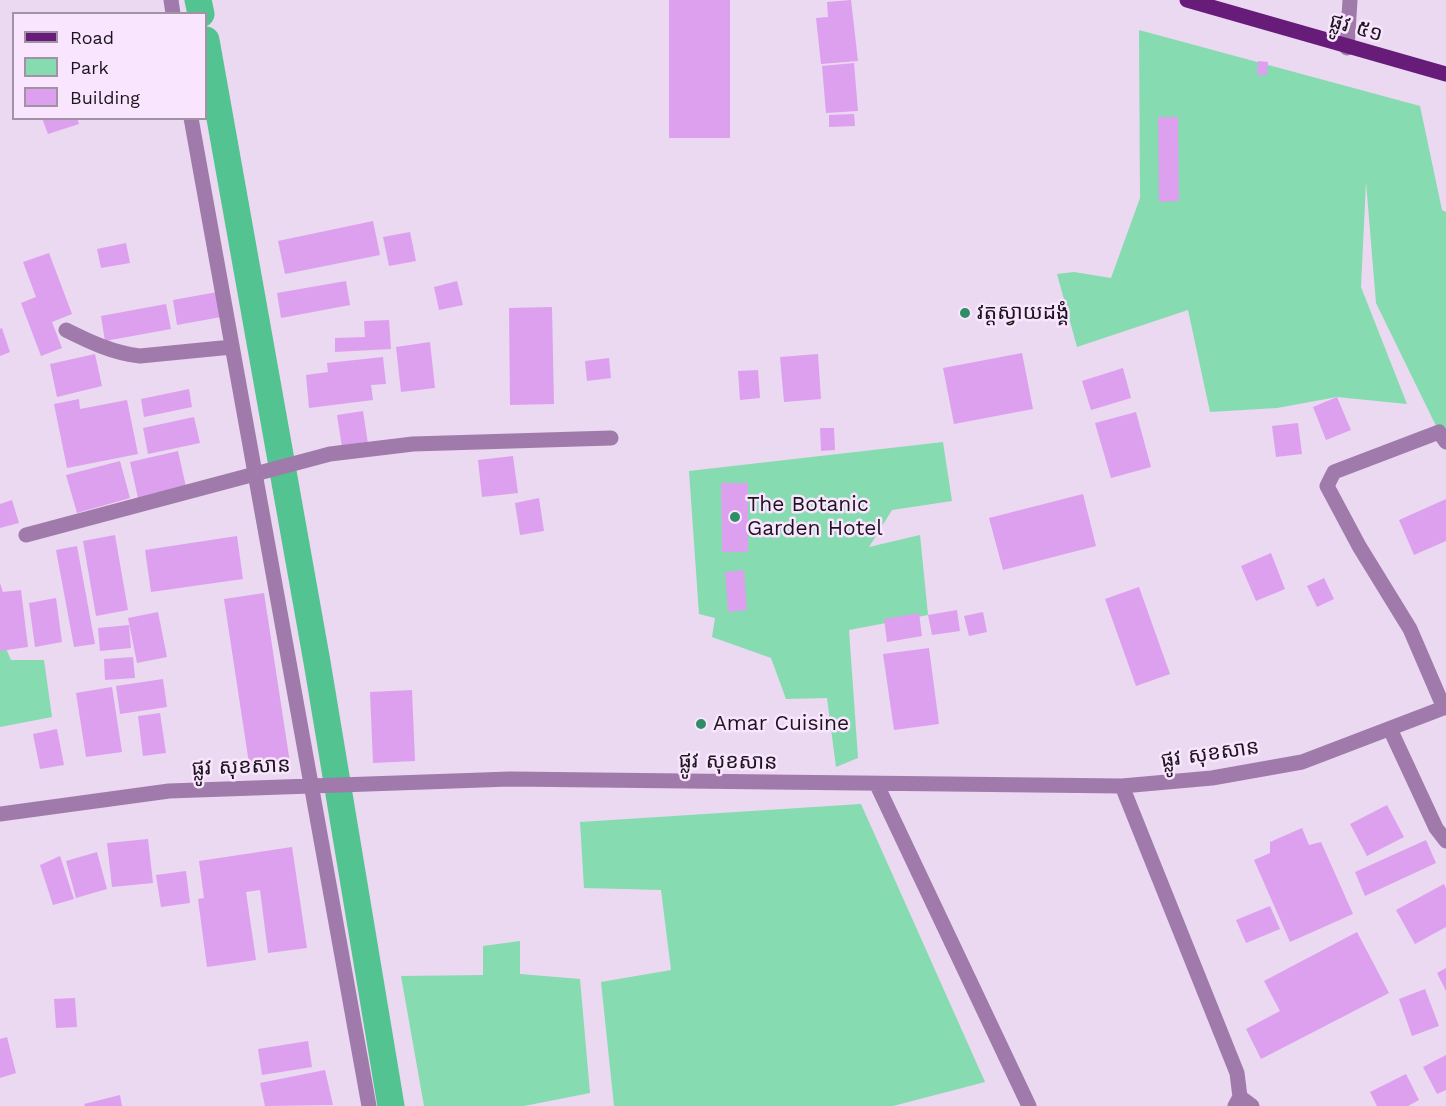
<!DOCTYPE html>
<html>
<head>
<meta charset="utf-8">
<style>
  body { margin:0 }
  #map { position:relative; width:1446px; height:1106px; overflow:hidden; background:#ebd8f1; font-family:"Work Sans",sans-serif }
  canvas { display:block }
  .legend { position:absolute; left:12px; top:12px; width:195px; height:108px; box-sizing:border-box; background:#f9e5fe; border:2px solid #a192a4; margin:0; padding:8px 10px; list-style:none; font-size:18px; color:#1c151e }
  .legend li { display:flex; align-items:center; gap:12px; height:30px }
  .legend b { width:30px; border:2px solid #a192a4 }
</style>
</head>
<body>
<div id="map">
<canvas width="1446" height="1106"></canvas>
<ul class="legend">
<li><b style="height:8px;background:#671c7a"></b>Road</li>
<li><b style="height:16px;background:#86dbb1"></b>Park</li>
<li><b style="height:16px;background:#dda0ee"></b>Building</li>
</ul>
</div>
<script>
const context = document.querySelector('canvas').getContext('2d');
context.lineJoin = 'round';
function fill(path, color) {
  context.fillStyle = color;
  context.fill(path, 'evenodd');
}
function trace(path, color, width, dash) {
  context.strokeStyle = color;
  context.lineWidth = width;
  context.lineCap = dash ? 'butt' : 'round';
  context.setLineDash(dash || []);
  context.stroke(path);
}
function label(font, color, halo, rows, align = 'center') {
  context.font = font + ' "Work Sans","Noto Sans Khmer",sans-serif';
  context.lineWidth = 5;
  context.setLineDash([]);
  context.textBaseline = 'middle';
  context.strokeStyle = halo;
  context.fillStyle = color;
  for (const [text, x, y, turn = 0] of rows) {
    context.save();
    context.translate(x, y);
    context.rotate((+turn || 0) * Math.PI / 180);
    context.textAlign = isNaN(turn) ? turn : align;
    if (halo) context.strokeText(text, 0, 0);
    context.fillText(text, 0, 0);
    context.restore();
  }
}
const green = new Path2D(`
  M1139,30L1420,106L1442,210L1446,212V439L1439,432L1376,303L1366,182L1361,287L1407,404L1337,397L1277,408L1210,412L1188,310L1077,347L1057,274L1074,272L1111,278L1140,198Z
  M943,442L952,501L892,510L869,547L920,535L928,615L849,630L858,758L836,767L827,698L786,699L771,658L712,637L715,618L699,614L689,471Z
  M5,646L11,660H44L52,717L0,727V647Z
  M861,804L985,1082L893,1106H614L601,982L671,970L661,890L584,888L580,822Z
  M520,941V974L580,979L590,1093L524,1106H424L401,976L483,975V946Z`);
const canal = new Path2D(`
  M198,0L201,14
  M206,40L317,662L391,1106`);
const building = new Path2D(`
  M669,0H730V138H669Z
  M851,0L858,61L821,64L816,18L828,17L827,2Z
  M1258,61L1268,62L1267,75H1257Z
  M854,63L858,111L826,113L822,66Z
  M854,114L855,126L829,127V115Z
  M1158,117H1178L1179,201L1159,202Z
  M42,118H77L79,124L48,134Z
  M373,221L380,255L285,274L278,241Z
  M410,232L416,261L389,266L383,237Z
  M126,243L130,263L101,268L97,249Z
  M49,253L72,314L52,322L62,348L41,356L21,303L36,297L23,262Z
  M346,281L350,305L281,318L277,293Z
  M457,281L463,305L439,310L434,287Z
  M217,292L221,317L177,325L173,300Z
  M166,304L171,329L105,341L101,316Z
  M552,307L554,404L510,405L509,308Z
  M389,320L391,349L335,352V338L365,337L364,321Z
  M2,328L10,352L0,356V329Z
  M430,342L435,388L401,392L396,347Z
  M1022,353L1033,409L954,424L943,368Z
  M95,354L102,386L57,397L50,364Z
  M818,354L821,399L784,402L780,357Z
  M383,357L386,384L371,385L373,400L309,408L306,375L328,372L327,363Z
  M609,358L611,378L587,381L585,361Z
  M1123,368L1131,398L1091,410L1082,381Z
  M758,370L760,398L740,400L738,371Z
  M189,389L192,407L144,417L141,399Z
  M1337,397L1351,430L1326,440L1313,407Z
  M79,399L80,409L127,400L138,454L67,468L54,404Z
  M363,411L368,444L342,447L337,415Z
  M1136,412L1151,467L1111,478L1095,423Z
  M194,417L200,443L148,454L143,428Z
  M1298,423L1302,454L1276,457L1272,426Z
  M820,428H834L835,450L821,451Z
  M178,451L186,487L138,498L130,462Z
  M513,456L518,493L482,497L478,460Z
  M120,461L130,498L77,513L66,475Z
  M721,483H748V552H722Z
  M1083,494L1096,546L1003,570L989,518Z
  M539,498L544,531L520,535L515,503Z
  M1446,499V541L1414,555L1399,520Z
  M12,500L19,523L0,528V504Z
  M115,535L128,610L96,616L83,541Z
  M237,536L243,579L151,592L145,550Z
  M77,546L95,644L74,647L56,550Z
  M1271,553L1285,589L1256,601L1241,566Z
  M744,570L747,610L728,612L725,572Z
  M1324,578L1334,599L1317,607L1307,586Z
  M0,583L3,592L21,590L28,647L0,651Z
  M1139,587L1170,674L1136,686L1105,599Z
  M264,593L290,763L250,770L224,599Z
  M56,598L62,642L35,647L29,603Z
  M957,610L960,631L932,635L928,615Z
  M158,612L167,657L137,663L128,618Z
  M983,612L987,632L969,636L964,616Z
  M919,613L922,636L887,642L884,619Z
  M129,625L131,648L100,651L98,628Z
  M929,648L939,724L894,730L883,654Z
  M133,657L135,678L105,680L104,659Z
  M163,679L167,707L120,714L116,686Z
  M112,687L122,752L86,757L76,693Z
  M412,690L415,761L373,763L370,692Z
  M160,713L166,753L143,756L138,716Z
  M57,729L64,765L40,769L33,734Z
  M1387,805L1404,837L1367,856L1350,824Z
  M1302,828L1309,845L1321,842L1353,914L1290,942L1254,860L1270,853V842Z
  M148,839L153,883L112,887L107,843Z
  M1426,840L1436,863L1365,896L1355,872Z
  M292,847L307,948L268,953L260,890L246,892L256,960L207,967L198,899L204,898L199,861Z
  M97,852L107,889L76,898L66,861Z
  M60,856L74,899L53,905L40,865Z
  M186,871L190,903L161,907L156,875Z
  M1444,884L1446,889V927L1415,944L1396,910Z
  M1270,906L1280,929L1246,943L1236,920Z
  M1357,932L1389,993L1261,1059L1246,1029L1280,1011L1264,981Z
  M1446,968V991L1437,973Z
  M1425,989L1439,1026L1412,1036L1399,999Z
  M75,998L77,1027L56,1028L54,999Z
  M7,1037L16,1073L0,1078V1039Z
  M308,1041L312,1067L262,1075L258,1049Z
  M1446,1055V1090L1437,1094L1423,1067Z
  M325,1070L333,1105L265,1106L260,1083Z
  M1406,1074L1419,1100L1408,1106H1377L1370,1092Z
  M120,1095L122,1106H85L84,1104Z`);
const minor = new Path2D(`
  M171,0L173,14
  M1347,48L1350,0
  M191,118L369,1106
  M66,330C90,342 113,353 140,356L232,347
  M26,535L330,454L413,444L611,438
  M1444,708L1410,629L1359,546L1327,486L1334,472L1439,432L1446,442
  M1390,729L1436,828L1446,841
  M877,785L1029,1106
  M1122,786L1237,1073L1240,1097L1235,1106
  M0,814L169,791L510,779L1122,786L1212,778L1302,762L1446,707
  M1240,1097L1252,1106`);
const major = new Path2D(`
  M1187,0L1446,74`);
const markers = [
  [965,313,6,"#2f8e66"],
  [735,517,6,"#2f8e66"],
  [701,724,6,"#2f8e66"]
];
const streetNames = [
  ["ផ្លូវ ៥១",1356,28,16],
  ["ផ្លូវ សុខសាន",1210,754,-8],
  ["ផ្លូវ សុខសាន",728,762,1],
  ["ផ្លូវ សុខសាន",241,767,-2]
];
const poiNames = [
  ["វត្តស្វាយដង្គំ",977,313],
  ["The Botanic",747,505],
  ["Garden Hotel",747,529],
  ["Amar Cuisine",713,724]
];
fill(green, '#86dbb1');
trace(canal, '#53c391', 27);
fill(building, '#dda0ee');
trace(minor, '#a07aab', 15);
trace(major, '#671c7a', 15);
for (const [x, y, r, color] of markers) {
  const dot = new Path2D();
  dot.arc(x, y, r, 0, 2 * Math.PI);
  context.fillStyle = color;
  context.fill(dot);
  trace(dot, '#f9e5fe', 2);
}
label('21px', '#1c151e', '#f9e5fe', streetNames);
label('21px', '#1c151e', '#f9e5fe', poiNames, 'left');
</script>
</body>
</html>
